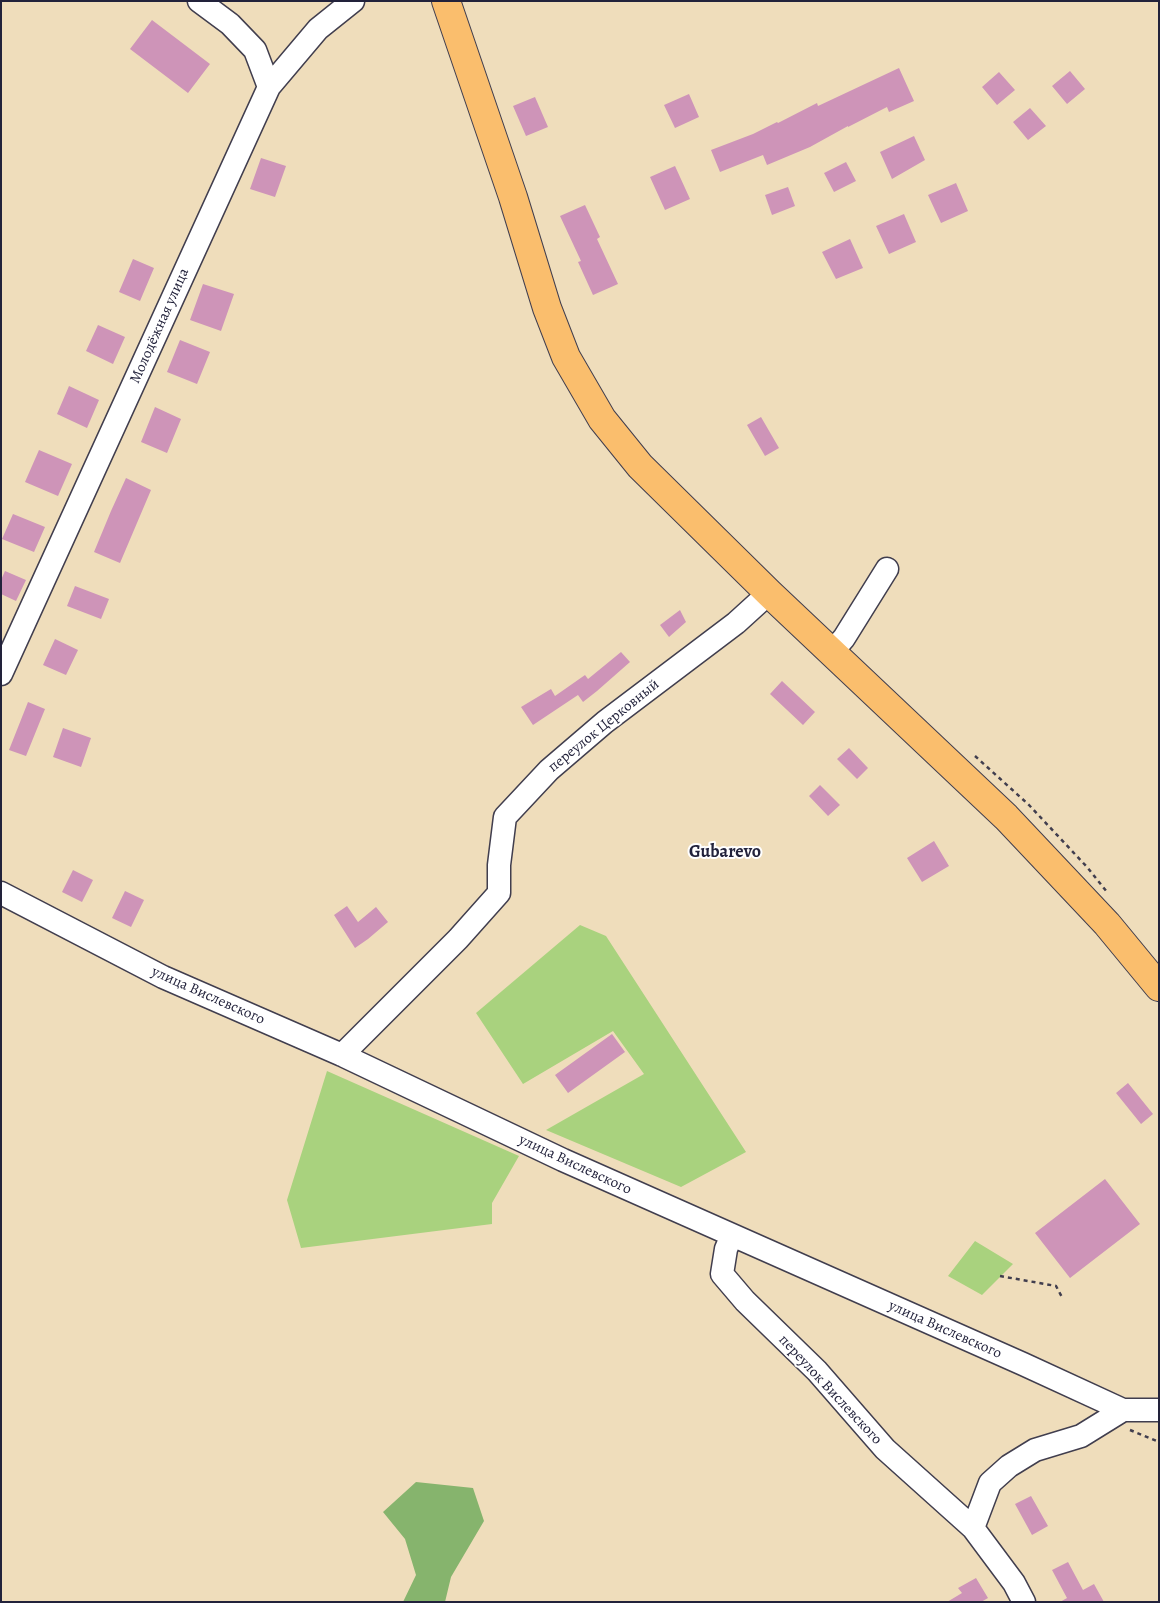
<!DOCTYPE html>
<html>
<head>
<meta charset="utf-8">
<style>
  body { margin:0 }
  #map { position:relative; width:1160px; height:1603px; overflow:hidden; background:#efddbb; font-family:Alegreya,serif }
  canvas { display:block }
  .frame { position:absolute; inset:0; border:2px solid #22223b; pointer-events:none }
</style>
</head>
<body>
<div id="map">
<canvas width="1160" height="1603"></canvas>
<div class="frame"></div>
</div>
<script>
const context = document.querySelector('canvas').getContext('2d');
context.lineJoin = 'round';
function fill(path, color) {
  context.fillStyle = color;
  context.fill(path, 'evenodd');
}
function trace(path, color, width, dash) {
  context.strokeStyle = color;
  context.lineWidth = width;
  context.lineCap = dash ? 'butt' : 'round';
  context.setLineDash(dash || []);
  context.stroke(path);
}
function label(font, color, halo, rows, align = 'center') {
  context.font = font + ' Alegreya,serif';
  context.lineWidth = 4;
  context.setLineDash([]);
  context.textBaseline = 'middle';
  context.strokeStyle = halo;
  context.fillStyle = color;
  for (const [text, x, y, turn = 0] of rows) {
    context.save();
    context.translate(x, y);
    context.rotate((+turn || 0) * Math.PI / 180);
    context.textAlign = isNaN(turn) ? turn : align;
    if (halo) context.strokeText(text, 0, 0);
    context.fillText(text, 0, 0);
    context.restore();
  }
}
const green = new Path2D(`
  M580,925L606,936L746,1152L681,1187L546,1130L644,1074L613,1031L523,1084L476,1013Z
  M327,1071L519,1156L492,1203V1224L301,1248L287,1200Z
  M975,1241L1013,1264L982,1295L948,1276Z`);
const forest = new Path2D(`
  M416,1482L473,1488L484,1521L451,1577L445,1602H403L416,1575L405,1539L383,1512Z`);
const building = new Path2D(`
  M152,20L210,64L188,93L130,49Z
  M899,68L914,101L889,112L887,107L848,127V126L810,147L767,165L763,155L720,172L711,150L753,134L777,122L778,123L817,103L818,106Z
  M1070,71L1085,89L1067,104L1052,86Z
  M999,72L1015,90L997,105L982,87Z
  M689,94L699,117L675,128L664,105Z
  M535,97L548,127L526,136L513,106Z
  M1030,108L1046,126L1028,140L1013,122Z
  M914,136L925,160L892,179L880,152Z
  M261,158L286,166L275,197L250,189Z
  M846,162L856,181L834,192L824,173Z
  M675,166L690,199L665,210L650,177Z
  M956,183L968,211L941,223L928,195Z
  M788,187L795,206L772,215L765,195Z
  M585,205L600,237L597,239L618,284L593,295L578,262L581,261L560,216Z
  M904,214L916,242L889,254L876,226Z
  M850,239L863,268L836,279L822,252Z
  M133,259L154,268L140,301L119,292Z
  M203,284L234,294L221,331L190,320Z
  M98,325L125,337L113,364L86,351Z
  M180,340L210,352L197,384L167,372Z
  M69,386L99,400L87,428L57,414Z
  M155,407L181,419L167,453L141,442Z
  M761,417L779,448L765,456L747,425Z
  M39,450L72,464L58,496L25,482Z
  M126,478L151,490L120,563L94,552L111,511Z
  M13,514L45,527L34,552L2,539Z
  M5,571L26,580L16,601L1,594V580Z
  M75,586L109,599L101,619L67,606Z
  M680,610L686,622L669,637L660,625Z
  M55,639L78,650L66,675L43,665Z
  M621,652L630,662L597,691L583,702L578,695L533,725L521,707L551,689L555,696L585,675L588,679Z
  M782,681L815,712L803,725L770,694Z
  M28,702L45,709L26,756L9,750Z
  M63,728L91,738L81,767L53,757Z
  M849,748L868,768L857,779L837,759Z
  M820,785L840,805L828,816L809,796Z
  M934,841L949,866L922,882L907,858Z
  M73,870L93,880L82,902L62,892Z
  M125,891L144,900L131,927L112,918Z
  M347,906L358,922L376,907L388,922L368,939L355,948L334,915Z
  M612,1034L625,1052L568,1093L555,1075Z
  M1128,1083L1153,1114L1141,1124L1116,1093Z
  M1105,1179L1140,1224L1070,1278L1035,1233Z
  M1031,1496L1048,1526L1032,1535L1015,1504Z
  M1068,1562L1083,1590L1094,1584L1104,1602H1060L1067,1598L1052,1570Z
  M976,1578L988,1598L981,1602H947L962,1593L958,1588Z`);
const path = new Path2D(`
  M975,756L1029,805L1087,867L1107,892
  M1000,1276L1056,1286L1063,1299
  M1130,1430L1159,1442`);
const minor = new Path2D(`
  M199,1L230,24L255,50L269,87
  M831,653L844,638L887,569
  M1,674L269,87L318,29L353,1
  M1,893L163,977L342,1055L563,1160L1023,1364L1123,1410H1159
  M342,1055L458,939L499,893V865L505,817L549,770L605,722L736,623L769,593
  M732,1235L726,1249L722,1274L745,1301L817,1371L885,1449L973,1528
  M1024,1602L1014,1583L973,1528L990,1483L1009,1466L1035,1450L1081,1436L1123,1410`);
const major = new Path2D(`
  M446,1L513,197L547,308L566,357L602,419L640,466L769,593L1006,817L1107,924L1159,987`);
const streetNames = [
  ["Молодёжная улица",160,326,-66],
  ["переулок Церковный",604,726,-39],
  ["улица Вислевского",208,996,24],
  ["улица Вислевского",575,1165,25],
  ["улица Вислевского",945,1330,24],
  ["переулок Вислевского",830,1390,47]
];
const quarterNames = [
  ["Gubarevo",725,853]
];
fill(green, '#a9d27e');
fill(forest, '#86b46d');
fill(building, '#ce94b8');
trace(minor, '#413e4e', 25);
trace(major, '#413e4e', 30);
trace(path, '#413e4e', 2.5, [4, 4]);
trace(minor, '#fff', 22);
trace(major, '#fabe6d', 28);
label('15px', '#22223b', '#fff', streetNames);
label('bold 18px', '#22223b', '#fff', quarterNames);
</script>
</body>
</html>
